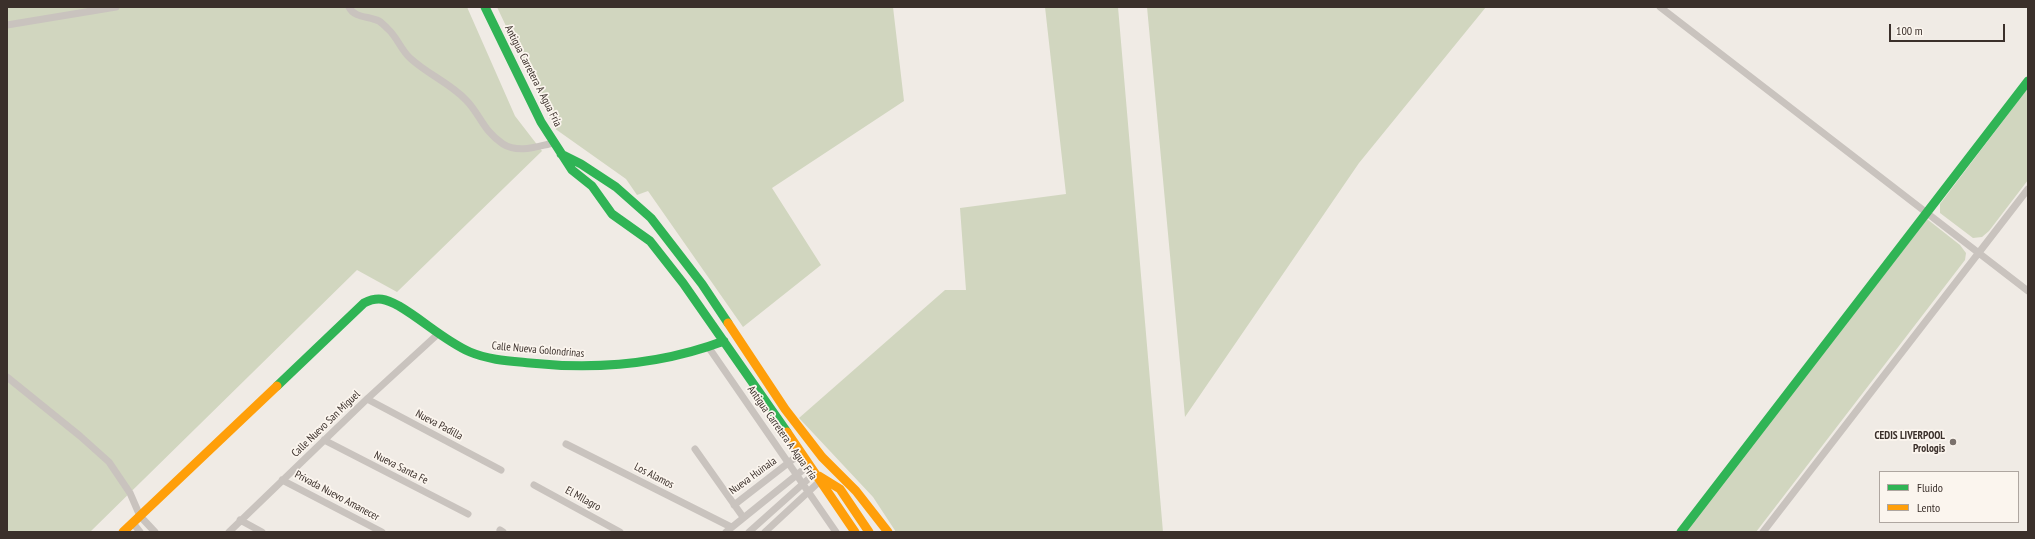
<!DOCTYPE html>
<html>
<head>
<meta charset="utf-8">
<style>
  body { margin:0 }
  #map { position:relative; width:2035px; height:539px; overflow:hidden; background:#f0ebe5; font-family:"PT Sans Narrow",sans-serif }
  canvas { display:block }
  .frame { position:absolute; inset:0; border:8px solid #3b302b; pointer-events:none }
  .legend { position:absolute; left:1879px; top:471px; width:140px; height:52px; box-sizing:border-box; background:#fbf5ee; border:1px solid #aea6a0; margin:0; padding:5px 7px; list-style:none; font-size:12px; color:#3b302b }
  .legend li { display:flex; align-items:center; gap:8px; height:20px }
  .legend b { width:20px; border:1px solid #aea6a0 }
  .scale { position:absolute; left:1889px; top:24px; width:116px; height:18px; box-sizing:border-box; border:2px solid #3b302b; border-top:0; padding-left:5px; font-size:12px; line-height:14px; white-space:nowrap; color:#3b302b; -webkit-text-stroke:3px #fbf5ee; paint-order:stroke }
</style>
</head>
<body>
<div id="map">
<canvas width="2035" height="539"></canvas>
<div class="frame"></div>
<ul class="legend">
<li><b style="height:5px;background:#30b455"></b>Fluido</li>
<li><b style="height:5px;background:#ff9f0a"></b>Lento</li>
</ul>
<div class="scale">100 m</div>
</div>
<script>
const context = document.querySelector('canvas').getContext('2d');
context.lineJoin = 'round';
function fill(path, color) {
  context.fillStyle = color;
  context.fill(path, 'evenodd');
}
function trace(path, color, width, dash) {
  context.strokeStyle = color;
  context.lineWidth = width;
  context.lineCap = dash ? 'butt' : 'round';
  context.setLineDash(dash || []);
  context.stroke(path);
}
function label(font, color, halo, rows, align = 'center') {
  context.font = font + ' "PT Sans Narrow",sans-serif';
  context.lineWidth = 3.5;
  context.setLineDash([]);
  context.textBaseline = 'middle';
  context.strokeStyle = halo;
  context.fillStyle = color;
  for (const [text, x, y, turn = 0] of rows) {
    context.save();
    context.translate(x, y);
    context.rotate((+turn || 0) * Math.PI / 180);
    context.textAlign = isNaN(turn) ? turn : align;
    if (halo) context.strokeText(text, 0, 0);
    context.fillText(text, 0, 0);
    context.restore();
  }
}
const green = new Path2D(`
  M7,7H467L515,116L542,151L397,292L357,270L90,532H7Z
  M497,7H893L904,101L772,188L821,265L743,327L648,191L637,195L626,179L554,128Z
  M1045,7H1118L1163,532H896L873,497L799,418L945,290H966L960,208L1066,194Z
  M1147,7H1486L1359,163L1185,417Z
  M2028,88V180L1989,231L1982,237L1973,238L1940,213V204Z
  M1927,219L1960,245L1966,253L1965,260L1756,532H1685Z`);
const street = new Path2D(`
  M349,7C354,18 369,16 379,21C382,23 385,26 388,29C397,37 401,50 410,58C427,74 450,83 466,100C480,114 483,131 503,144C519,154 538,146 554,143
  M1660,7L2028,291
  M7,25L116,7
  M709,348L836,532
  M7,377L80,436L109,462L130,493L140,516L155,532
  M367,399L501,470
  M324,440L468,514
  M566,444L731,527
  M695,449L743,517
  M282,480L382,532
  M534,485L620,532
  M734,505L801,453
  M240,520L262,532
  M133,523L140,532
  M500,530L503,532
  M229,532L367,399L439,333
  M726,532L809,465
  M749,532L815,473
  M765,532L820,481
  M1763,532L2028,189`);
const fast = new Path2D(`
  M485,7L541,122L572,170L592,186L612,214L650,241L683,283L787,432
  M561,154L581,164L616,187L651,218L702,284L728,323
  M277,386L364,303C378,296 386,299 399,306C423,320 445,341 470,352C489,360 509,361 530,363C597,370 660,365 724,341
  M1681,532L2028,81`);
const slow = new Path2D(`
  M728,323L785,409L822,457L856,491L888,532
  M787,432L855,532
  M819,476L840,489L869,532
  M123,532L277,386`);
const markers = [
  [1953,442,4,"#7a716c"]
];
const streetNames = [
  ["Antigua Carretera A Agua Fría",533,76,63],
  ["Calle Nueva Golondrinas",538,350,5],
  ["Calle Nuevo San Miguel",326,424,-44],
  ["Nueva Padilla",439,425,28],
  ["Antigua Carretera A Agua Fría",782,433,55],
  ["Nueva Santa Fe",401,468,27],
  ["Los Alamos",654,476,27],
  ["Nueva Huinala",753,476,-36],
  ["Privada Nuevo Amanecer",337,496,28],
  ["El MIlagro",583,499,29]
];
const poiNames = [
  ["CEDIS LIVERPOOL",1945,436],
  ["Prologis",1945,449]
];
fill(green, '#d1d6bf');
trace(street, '#c9c3be', 7);
trace(fast, '#30b455', 9);
trace(slow, '#ff9f0a', 9);
for (const [x, y, r, color] of markers) {
  const dot = new Path2D();
  dot.arc(x, y, r, 0, 2 * Math.PI);
  context.fillStyle = color;
  context.fill(dot);
  trace(dot, '#fbf5ee', 1.5);
}
label('11px', '#3b302b', '#fbf5ee', streetNames);
label('bold 11px', '#3b302b', '#fbf5ee', poiNames, 'right');
</script>
</body>
</html>
